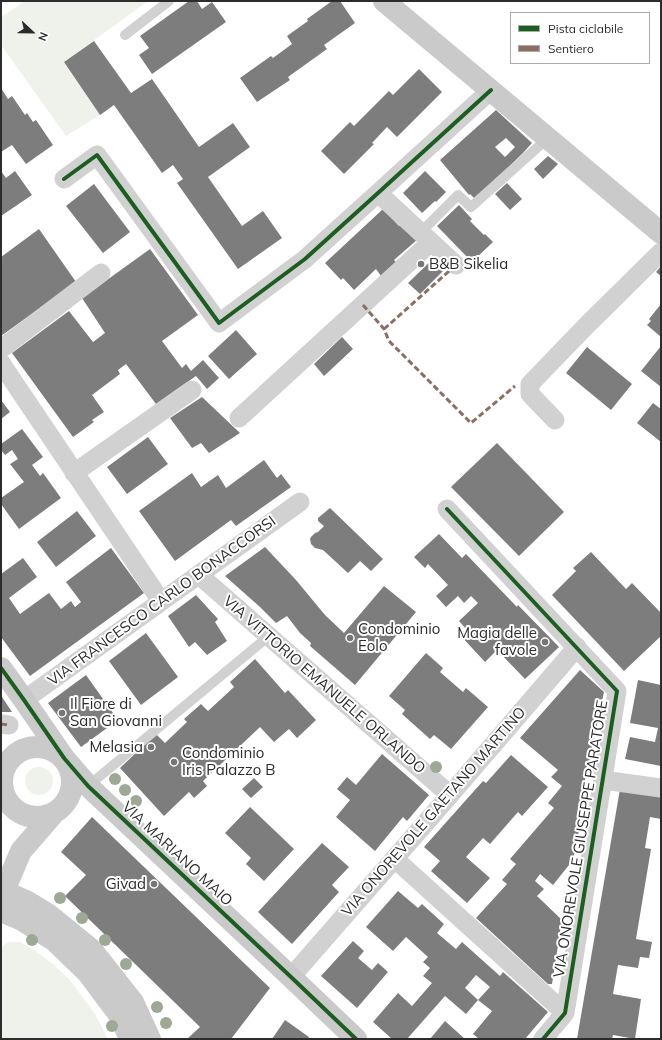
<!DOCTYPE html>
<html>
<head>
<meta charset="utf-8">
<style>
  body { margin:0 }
  #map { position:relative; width:662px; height:1040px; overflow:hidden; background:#fff; font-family:Mulish,sans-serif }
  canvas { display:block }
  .frame { position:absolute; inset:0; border:2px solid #2c2c2c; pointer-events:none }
  .legend { position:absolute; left:510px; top:12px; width:140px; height:52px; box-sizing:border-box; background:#fff; border:1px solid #ababab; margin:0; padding:5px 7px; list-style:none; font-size:12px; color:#2c2c2c }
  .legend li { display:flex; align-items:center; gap:8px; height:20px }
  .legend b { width:20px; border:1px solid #ababab }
  .north { position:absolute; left:12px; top:12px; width:40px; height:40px; -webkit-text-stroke:3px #fff; paint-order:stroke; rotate:112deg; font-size:11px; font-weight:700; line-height:16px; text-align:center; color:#2c2c2c }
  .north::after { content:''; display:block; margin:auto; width:14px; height:18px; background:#2c2c2c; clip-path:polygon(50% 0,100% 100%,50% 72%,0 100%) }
</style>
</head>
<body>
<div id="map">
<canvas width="662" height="1040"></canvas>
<div class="frame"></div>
<ul class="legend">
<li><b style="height:5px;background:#1b5e20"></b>Pista ciclabile</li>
<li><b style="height:5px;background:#8d6e63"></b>Sentiero</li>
</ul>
<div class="north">N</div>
</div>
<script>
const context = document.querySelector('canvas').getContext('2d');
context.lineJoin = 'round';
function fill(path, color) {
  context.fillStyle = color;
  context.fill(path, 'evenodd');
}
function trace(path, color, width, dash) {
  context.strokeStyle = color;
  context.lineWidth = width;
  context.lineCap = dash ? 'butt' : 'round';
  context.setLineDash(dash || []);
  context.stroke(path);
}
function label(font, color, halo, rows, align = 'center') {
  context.font = font + ' Mulish,sans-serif';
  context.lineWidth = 4;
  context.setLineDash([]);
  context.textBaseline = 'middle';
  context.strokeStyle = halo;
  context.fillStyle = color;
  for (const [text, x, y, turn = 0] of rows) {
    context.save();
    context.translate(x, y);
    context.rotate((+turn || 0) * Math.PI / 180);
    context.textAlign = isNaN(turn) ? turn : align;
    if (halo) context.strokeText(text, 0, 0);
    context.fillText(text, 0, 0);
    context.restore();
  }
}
const green = new Path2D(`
  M25,1H148L64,62L100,115L66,136L1,45V17Z
  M25 781a14 14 0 1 1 28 0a14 14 0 1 1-28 0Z
  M9,942H20L37,952L53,964L69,979L95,1014L108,1039H1V947Z`);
const building = new Path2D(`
  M189,1H197L202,9L212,2L226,22L152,74L139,55L149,48L140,36Z
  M332,1H340L355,23L324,45L327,49L288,77L290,80L257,102L240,78L271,56L273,58L292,44L287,36L308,21L307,19Z
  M94,41L131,93L152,79L199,147L233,123L250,147L208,177L242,226L263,211L282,238L238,269L177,183L183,179L173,165L162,173L114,105L100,115L64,62Z
  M419,69L442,92L397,137L387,127L372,143L374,144L344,174L321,151L350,122L354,126L389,91L393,95Z
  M1,88L8,99L12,96L25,115L27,113L33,122L36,120L53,145L26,164L12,145L1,152Z
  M496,110L532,143L523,153L487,188L474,198L470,194L469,195L440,160ZM506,138L515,147L505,157L495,147Z
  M548,156L558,164L543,179L534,169Z
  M1,171L6,178L15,171L32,195L1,216Z
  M425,171L446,192L436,202L435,201L422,213L403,193Z
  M507,183L522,199L510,210L495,194Z
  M94,184L130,232L103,253L66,206Z
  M459,205L472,219L470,221L484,235L485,234L493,242L472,262L437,226Z
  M383,209L399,226L403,223L418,239L394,260L396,262L381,276L376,269L354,290L343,278L341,280L325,263Z
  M39,229L76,282L1,336V257Z
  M150,249L198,315L162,341L182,368L186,364L191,371L203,360L219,378L207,389L196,376L156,404L126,364L118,370L120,374L92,395L104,412L92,420L94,422L73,437L12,353L69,311L93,342L105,333L82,298Z
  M438,254L449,265L420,294L408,283Z
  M661,266V276L656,272Z
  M661,304V337L647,325L651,321L649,319Z
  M236,330L257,354L229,379L208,356Z
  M342,337L353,349L324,376L314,364Z
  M661,346V387L641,371Z
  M587,347L632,384L611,410L566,373Z
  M202,397L240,433L209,453L201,443L192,448L170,418Z
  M1,400L10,412L1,419Z
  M653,403L661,409V442L637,423Z
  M22,429L43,457L32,465L40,476L43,473L61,498L19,529L1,504V498L24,482L10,464L18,459L12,450L5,455L1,450V444Z
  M148,437L168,464L127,494L107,467Z
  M497,443L564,512L519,556L451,487Z
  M264,460L277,478L281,474L291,487L236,526L231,520L175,561L139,511L192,473L201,487L218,475L226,488Z
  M330,508L383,559L371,571L360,561L348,573L323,550L315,548L311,544L310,539L311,537L315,533L318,532L324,526L318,521V518Z
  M77,511L96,536L56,567L37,542Z
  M439,534L462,558L466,554L517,607L518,605L559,647L525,679L497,650L485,662L460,635L466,629L459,621L478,603L471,596L464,603L458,596L446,607L436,596L448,585L428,564L425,568L414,557Z
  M265,547L296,580L325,615L344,633L384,586L416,612L355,685L310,646L311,643L300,633L287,616L276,623L260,607L225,576Z
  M111,548L144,593L30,676L1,637V574L23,558L37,577L9,598L20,614L49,593L61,609L71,601L75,607L81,602L66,582Z
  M591,552L626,589L632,583L661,613V636L624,671L552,595L576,571L573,568Z
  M196,595L218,619L215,622L227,641L207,655L195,642L189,647L168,616Z
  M146,633L178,677L141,705L109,661Z
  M426,653L443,668L440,672L463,692L466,688L488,707L451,749L434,735L430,739L402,714L405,710L389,696Z
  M255,659L285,693L288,690L316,720L297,738L289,729L274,742L260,727L203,781L207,786L194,798L189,792L164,816L120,768L156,734L165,743L187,722L184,719L201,704L208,711L234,687L230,682Z
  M580,670L604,692L580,803L584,805L573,860L553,885L540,874L535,881L544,889L537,896L562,920L552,984H548L476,918L507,884L502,880L516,864L510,859L554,808L548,803L562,786L551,777L558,770L520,738Z
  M86,675L118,720L81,747L48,703Z
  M638,680L661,685V766L625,759L630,737L655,742L658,728L630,723Z
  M1,695L4,700L12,712H1Z
  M382,754L429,795L407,821L403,817L375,851L336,817L350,800L337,789L347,777L356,785Z
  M511,755L548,787L522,816L518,812L490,844L483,838L466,857L490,878L467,903L431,871L440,861L424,847L483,781L486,783Z
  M254,778L263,787L251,798L242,789Z
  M620,789L661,796V819L650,817L645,848L651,849L636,939L652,942L649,958L640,957L638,968L618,965L613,994L641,999L635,1039L613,1035L612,1039H577Z
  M250,807L294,849L264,881L246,864L251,858L225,833Z
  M92,817L270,988L231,1039H187L200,1027L65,896L86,875L61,852Z
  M322,843L349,867L332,885L339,892L292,944L258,912Z
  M398,891L418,908L422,904L444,924L437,933L456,949L462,942L500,976L503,972L548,1012L525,1039H479L473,1034L492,1011L478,1000L490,987L476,975L465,988L478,1000L466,1014L445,996L407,1039H392L373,1022L398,993L412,1006L432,983L423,976L430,968L423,962L428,957L406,937L393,951L366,927Z
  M353,941L364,951L358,958L372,970L378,963L388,972L357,1008L321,976Z
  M285,1020L309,1037L308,1039H272Z
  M445,1021L465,1039H430Z`);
const lane = new Path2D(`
  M125,35L169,1
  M420,233L458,195L471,207L548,138
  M88,786L269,636`);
const street = new Path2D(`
  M64,179L97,155L219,323L305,259L378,193L491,90
  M378,193L456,265
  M1,349L101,273
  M1,363L161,601
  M239,418L431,242
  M555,420L530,394V384L586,326L661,252
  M74,473L192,390
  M447,509L617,691L565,1013L543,1039
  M199,575L450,795
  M24,700L300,502
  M1,724L9,725
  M603,780L661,788
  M395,859L565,1013
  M291,977L450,795L577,647`);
const secondary = new Path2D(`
  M384,1L661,233
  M1,668L24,700L64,758L88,786L291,977L356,1039
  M2 782a35 35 0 1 1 70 0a35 35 0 1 1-70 0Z
  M1,890L26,901L49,915L92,950L133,1002L150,1039
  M4,891L21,851L54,813
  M1,911L22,920L55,941L87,972L120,1016L130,1039`);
const quiet = new Path2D(`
  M363,305L384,329L389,341L471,423L515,386
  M384,329L456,265
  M1,724L9,725`);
const cycleway = new Path2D(`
  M64,179L97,155L219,323L305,259L378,193L491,90
  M447,509L617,691L565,1013L543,1039
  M1,668L24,700L64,758L88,786L291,977L356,1039`);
const trees = [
  [436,767],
  [115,779],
  [125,790],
  [136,801],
  [60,898],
  [82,918],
  [32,940],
  [105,940],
  [126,964],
  [157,1007],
  [166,1023],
  [112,1026]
];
const markers = [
  [421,264,4,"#767676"],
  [350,638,4,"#767676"],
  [545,642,4,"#767676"],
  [62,713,4,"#767676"],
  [151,747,4,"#767676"],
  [174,762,4,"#767676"],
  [154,884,4,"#767676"]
];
const poiNames = [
  ["B&B Sikelia",429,264],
  ["Condominio",358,629],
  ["Eolo",358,646],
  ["Magia delle",537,633,"right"],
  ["favole",537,650,"right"],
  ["Il Fiore di",70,704],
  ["San Giovanni",70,721],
  ["Melasia",143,747,"right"],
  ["Condominio",182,753],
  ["Iris Palazzo B",182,770],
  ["Givad",146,884,"right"]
];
const streetNames = [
  ["VIA FRANCESCO CARLO BONACCORSI",162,601,-36],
  ["VIA VITTORIO EMANUELE ORLANDO",324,685,41],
  ["VIA ONOREVOLE GAETANO MARTINO",434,812,-49],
  ["VIA ONOREVOLE GIUSEPPE PARATORE",581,839,-81],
  ["VIA MARIANO MAIO",177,854,43]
];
fill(green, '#eef2eb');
fill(building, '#7d7d7d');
trace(lane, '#d1d1d1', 10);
trace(street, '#d1d1d1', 19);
trace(secondary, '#cacaca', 22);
trace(quiet, '#8d6e63', 3, [6, 3]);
trace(cycleway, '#1b5e20', 4);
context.fillStyle = '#9da994';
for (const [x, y] of trees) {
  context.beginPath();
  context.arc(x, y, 6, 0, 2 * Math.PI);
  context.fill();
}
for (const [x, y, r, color] of markers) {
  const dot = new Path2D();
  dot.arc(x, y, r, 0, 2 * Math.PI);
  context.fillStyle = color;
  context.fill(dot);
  trace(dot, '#fff', 1.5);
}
label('15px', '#2c2c2c', '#fff', poiNames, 'left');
label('15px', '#2c2c2c', '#fff', streetNames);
</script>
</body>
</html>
